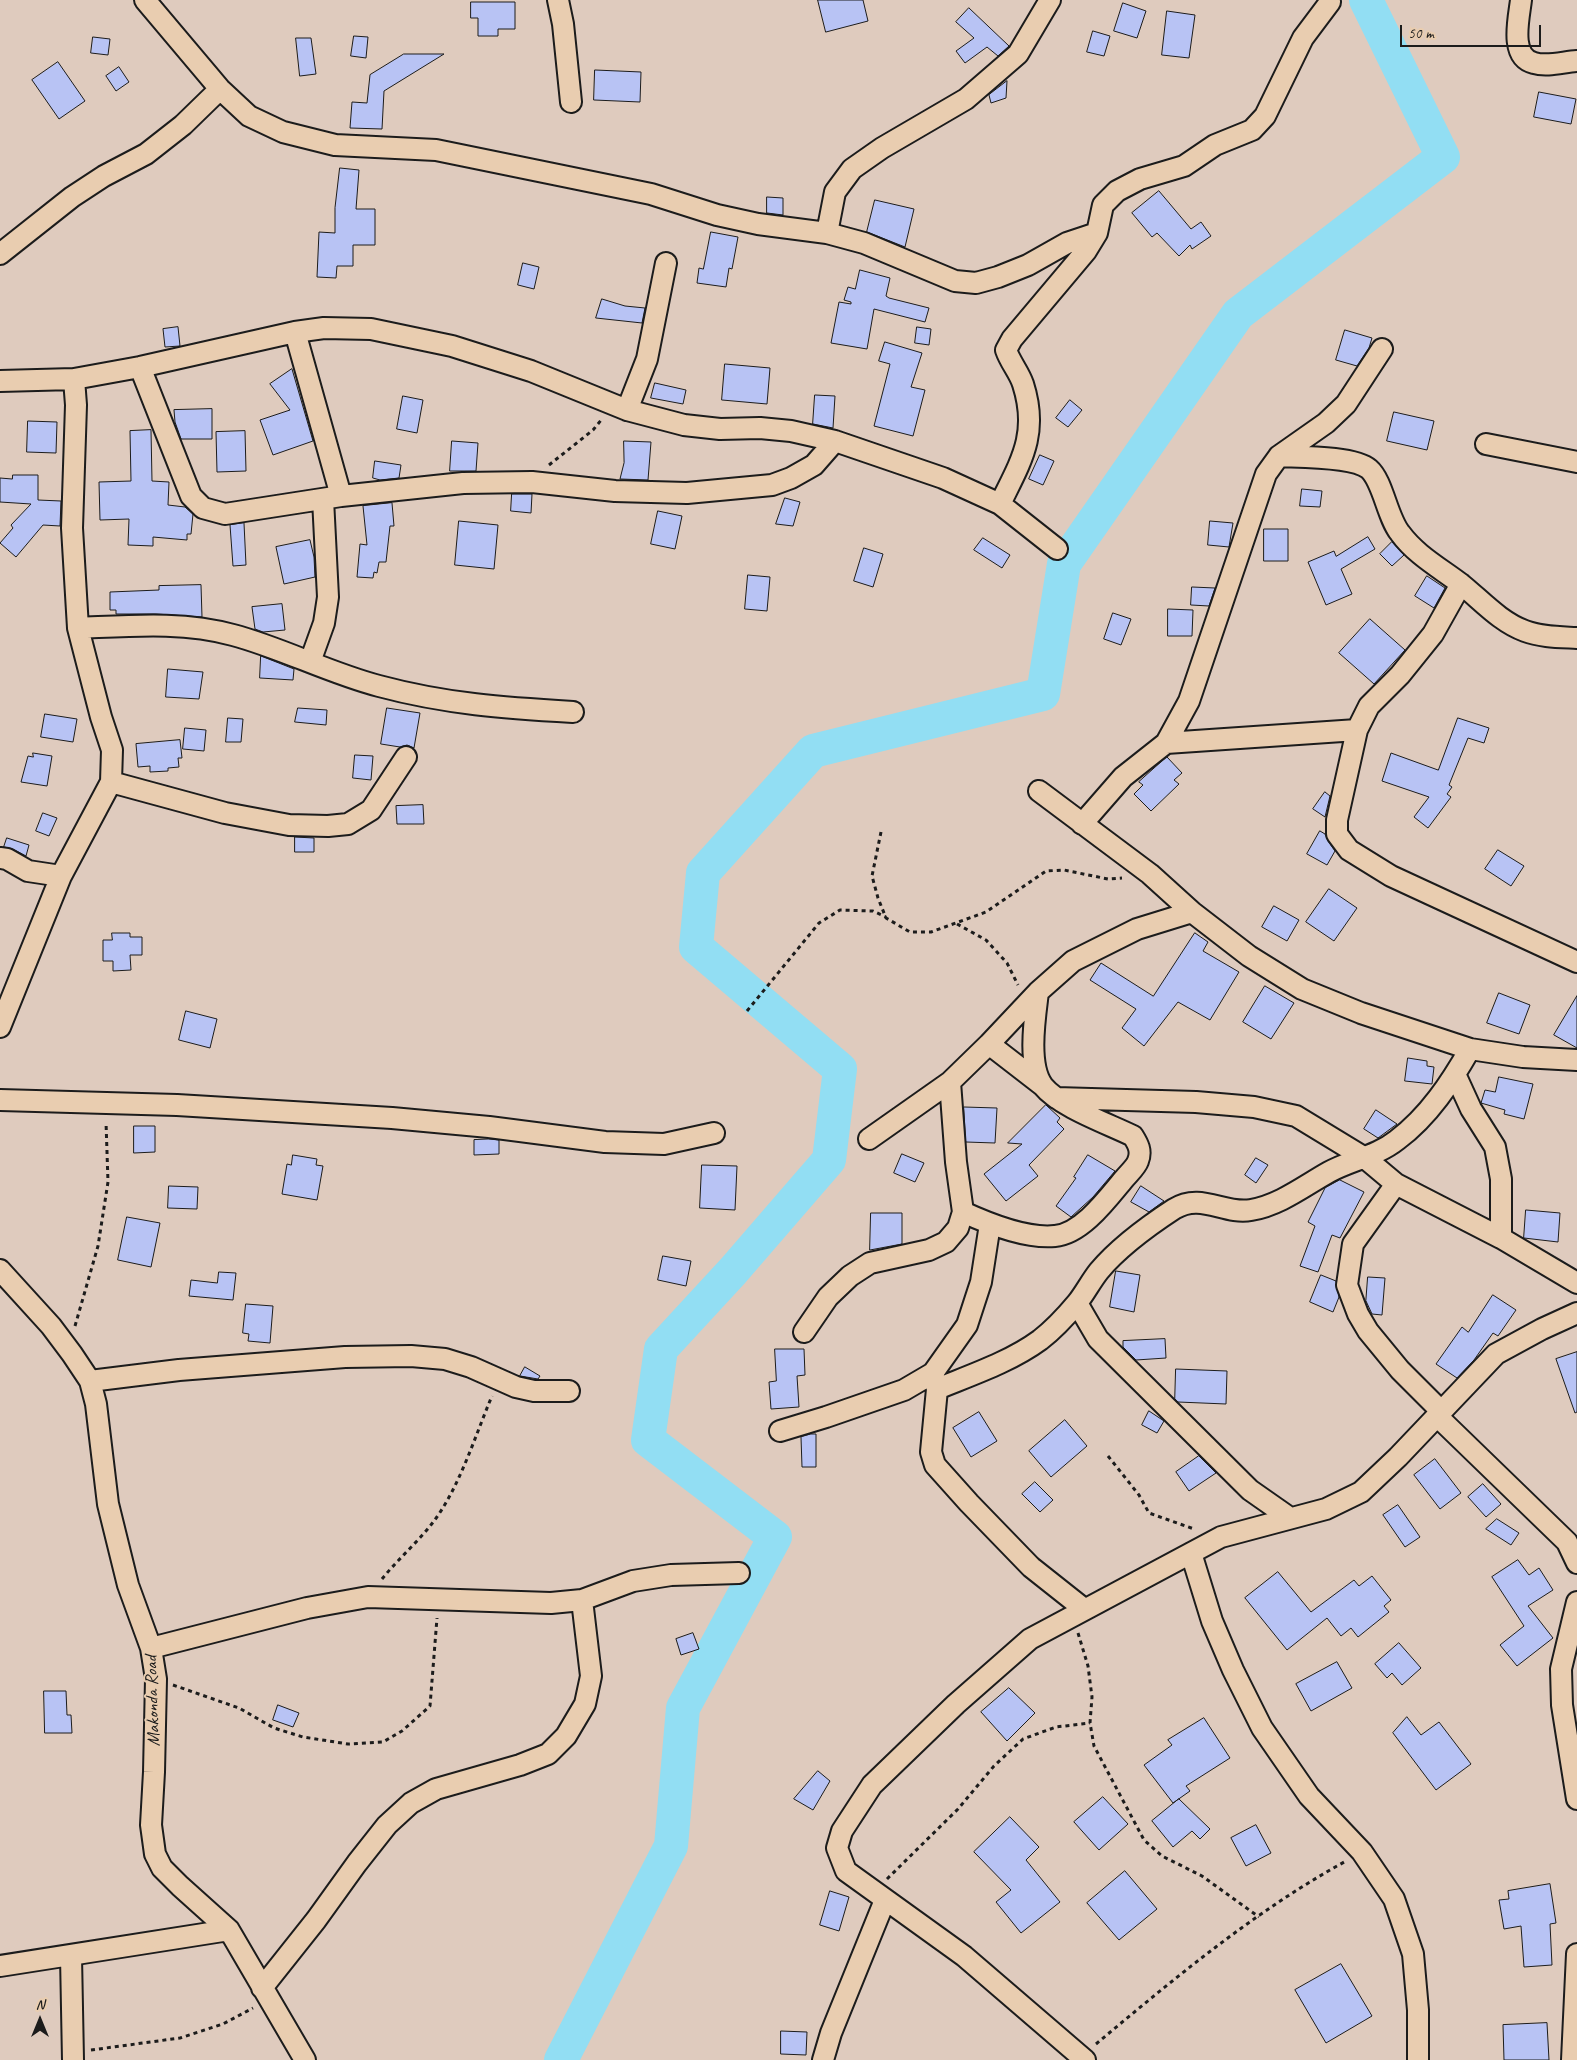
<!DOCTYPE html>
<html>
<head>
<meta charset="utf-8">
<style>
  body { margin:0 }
  #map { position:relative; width:1577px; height:2060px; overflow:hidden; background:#dfcbbe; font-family:Caveat,sans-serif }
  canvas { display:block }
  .north { position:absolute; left:15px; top:1995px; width:50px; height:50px; -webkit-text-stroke:4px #e9cdb0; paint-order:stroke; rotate:0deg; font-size:14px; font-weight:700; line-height:20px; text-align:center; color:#1c1c1c }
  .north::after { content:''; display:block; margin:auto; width:18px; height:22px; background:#1c1c1c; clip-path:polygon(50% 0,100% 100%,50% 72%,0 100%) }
  .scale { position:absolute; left:1400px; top:25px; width:141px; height:22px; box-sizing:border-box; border:2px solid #1c1c1c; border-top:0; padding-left:6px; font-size:15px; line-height:18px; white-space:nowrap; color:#1c1c1c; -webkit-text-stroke:4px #e9cdb0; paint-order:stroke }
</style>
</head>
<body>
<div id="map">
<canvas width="1577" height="2060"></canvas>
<div class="north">N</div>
<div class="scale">50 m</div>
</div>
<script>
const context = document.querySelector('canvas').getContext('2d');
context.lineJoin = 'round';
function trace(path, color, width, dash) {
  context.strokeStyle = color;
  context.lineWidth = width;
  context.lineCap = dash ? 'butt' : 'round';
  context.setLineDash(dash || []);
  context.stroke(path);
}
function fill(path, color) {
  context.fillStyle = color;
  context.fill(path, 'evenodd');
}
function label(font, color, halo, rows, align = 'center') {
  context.font = font + ' Caveat,sans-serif';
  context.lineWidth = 4;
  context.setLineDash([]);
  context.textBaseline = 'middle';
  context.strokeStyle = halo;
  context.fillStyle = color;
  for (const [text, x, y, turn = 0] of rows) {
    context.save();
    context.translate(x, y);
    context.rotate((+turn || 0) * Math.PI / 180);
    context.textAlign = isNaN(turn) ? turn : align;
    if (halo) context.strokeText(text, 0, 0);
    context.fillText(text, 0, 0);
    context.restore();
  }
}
const river = new Path2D(`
  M561,2060L671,1846L683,1708L775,1537L648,1440L661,1349L733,1271L829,1160L840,1069L696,947L703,873L813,751L1043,694L1064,564L1238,314L1443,157L1366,0`);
const building = new Path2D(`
  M818,0H863L868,21L826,32Z
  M471,2H515V29H498V36H478V18H471Z
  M1123,3L1146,11L1137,38L1114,31Z
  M969,8L1009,46L998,56L987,47L965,63L956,51L974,38L956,22Z
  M1167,11L1195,15L1189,58L1162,55Z
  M1093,31L1110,36L1104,56L1087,52Z
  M354,36L368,37L366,58L351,56Z
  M93,37L110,39L108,55L91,53Z
  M296,38H311L316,74L300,76Z
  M404,54H444L384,91L382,129L350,128L352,102L367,103L370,75Z
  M58,62L85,101L59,119L32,80Z
  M119,67L129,82L116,91L106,76Z
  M595,70L641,72L640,102L594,100Z
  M1007,81L1006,98L991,103L989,95Z
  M1539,92L1576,99L1571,124L1534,117Z
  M340,168L359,170L356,209H375V245H353V266H337L336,278L317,277L319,232L335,233V208Z
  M1159,191L1191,229L1201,222L1211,236L1192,249L1190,245L1179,256L1157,233L1152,237L1132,213Z
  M767,197L783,198V215L767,213Z
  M875,200L914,209L905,247L867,232Z
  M711,232L738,237L732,269L729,268L726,287L697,283L699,268L703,269Z
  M523,263L539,267L534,289L518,285Z
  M860,270L890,278L886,296L889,298L929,308L925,322L874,309L867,349L831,343L839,302L851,304V302L844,300L848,287L855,289Z
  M602,299L625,306L645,308L642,323L596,318Z
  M178,327L180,346L165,347L163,329Z
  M917,327L931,329L929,345L915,343Z
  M1345,330L1372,338L1369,348L1357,366L1336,360Z
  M885,342L922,353L911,387L925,390L913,436L874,426L890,364L879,361Z
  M725,364L770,368L767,404L722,400Z
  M292,369L313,441L273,455L260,420L290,410L270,384Z
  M655,383L686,390L683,404L651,398Z
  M815,395L835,396L833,428L813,424Z
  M403,396L423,400L417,433L397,429Z
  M1070,400L1082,410L1068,427L1056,418Z
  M212,409V439H181L175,422L174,410Z
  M1394,412L1434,421L1427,450L1387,441Z
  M28,421L57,422L56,453L27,452Z
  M151,430L152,481L169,482L168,505L185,507L193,514L191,534H187V540L153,537V546L128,545L129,519L100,520L99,482L131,481L130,431Z
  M245,431L246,471L217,472L216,432Z
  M452,441L478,443L476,471H450Z
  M624,441L651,442L648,480L620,479L624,463Z
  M1040,455L1054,461L1043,485L1029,479Z
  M375,461L401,465L399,478L380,480L373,478Z
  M13,475H38V500L61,501L60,526L43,525L16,557L0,543L13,528L11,525L31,504L0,502V478L12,479Z
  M1302,489L1322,491L1320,507L1300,506Z
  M512,494H532L531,513L511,511Z
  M785,498L800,502L793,526L776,524Z
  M392,503L394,526H390L386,562H379L377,573L374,572L373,578L357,577L360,544L367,545L363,506Z
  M658,511L682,516L675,549L651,544Z
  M459,521L498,525L494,569L455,565Z
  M1210,521L1233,523L1229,547L1208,545Z
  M244,523L246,565L233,566L230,525Z
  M1264,529H1288V561H1264Z
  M1368,537L1375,549L1341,569L1352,594L1326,605L1308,562L1334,551L1336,556Z
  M983,538L1010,555L1002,568L974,550Z
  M310,540L314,557L315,577L284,584L276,547Z
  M1392,542L1404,555L1392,566L1380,554Z
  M864,548L883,554L873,587L854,581Z
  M748,575L770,577L767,611L745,609Z
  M1427,576L1445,588L1434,608L1415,596Z
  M201,585L202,617L156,614H116V610H110V592L159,590V586Z
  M1192,587L1215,588L1209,606L1191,605Z
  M282,604L285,630L263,632L255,629L252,607Z
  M1168,609L1193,610L1192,636H1168Z
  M1113,613L1131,619L1121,645L1104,639Z
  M1370,619L1405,650L1374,684L1339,653Z
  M261,656L294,669L293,680L260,678Z
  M168,669L203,672L199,699L166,697Z
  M298,708L327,710L326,725L295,722Z
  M387,708L420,713L414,748L407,745L400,747L381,744Z
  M45,714L77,719L73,742L41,737Z
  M228,718L243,719L241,742H226Z
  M1458,718L1489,728L1484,743L1468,738L1449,785L1452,787L1447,794L1451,797L1428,828L1414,817L1429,797L1382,781L1391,753L1438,770Z
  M185,728L206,730L204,751L183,749Z
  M180,740L182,758H178L179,767L168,768V771L150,772V766L138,767L136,744Z
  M33,753L52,756L47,786L21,782L28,756L33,757Z
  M355,755L373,756L371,780L353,778Z
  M1167,757L1182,773L1174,780L1179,784L1151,811L1134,794L1143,785L1139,782Z
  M1325,792L1330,796L1325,817L1313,809Z
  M423,805L424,824H397L396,806Z
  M43,813L57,818L49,836L36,831Z
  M1320,831L1325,834L1328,841L1335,851L1327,865L1307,854Z
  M295,837L314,838V852H295Z
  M7,838L29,845L26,856L13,849L4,847Z
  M1498,850L1524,866L1511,886L1485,869Z
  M1329,889L1357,908L1334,941L1306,922Z
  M1274,906L1299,920L1287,941L1262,927Z
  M112,933H130V937H142V955H130L131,970L113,971V961H103V940H112Z
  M1195,933L1208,942L1203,951L1239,972L1210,1020L1178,1002L1144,1046L1122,1028L1136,1009L1090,980L1101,963L1153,996Z
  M1265,986L1294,1003L1271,1039L1243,1022Z
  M1499,993L1530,1005L1519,1034L1487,1023Z
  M1577,996V1048L1554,1035Z
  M186,1011L217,1019L210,1048L179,1040Z
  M1408,1058L1427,1061V1066L1434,1067L1432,1084L1405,1081Z
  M1499,1077L1533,1084L1524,1119L1504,1114L1505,1110L1481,1103L1485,1090L1495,1092Z
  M1046,1105L1060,1118L1057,1122L1064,1129L1029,1165L1038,1176L1006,1201L984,1174L1022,1144L1008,1143Z
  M964,1107L997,1108L995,1143L966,1142Z
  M1376,1110L1397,1124L1378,1138L1364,1129Z
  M134,1126H155V1152L134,1153Z
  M489,1139L499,1140V1154L474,1155V1140Z
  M902,1154L924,1163L915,1182L894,1173Z
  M293,1155L317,1159L316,1165L323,1166L317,1200L282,1194L287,1164L291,1165Z
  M1088,1155L1115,1171L1093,1197L1071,1217L1056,1206L1076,1178L1074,1177Z
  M1256,1158L1268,1165L1256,1183L1245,1175Z
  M702,1165L737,1166L735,1210L700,1208Z
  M1340,1180L1364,1192L1340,1238L1332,1235L1318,1272L1300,1266L1315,1226L1308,1222L1325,1188Z
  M169,1186L198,1187L197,1209L168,1208Z
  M1141,1186L1164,1201L1149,1212L1131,1202Z
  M1526,1210L1560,1213L1558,1242L1524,1238Z
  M871,1213H902V1244L870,1250Z
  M127,1217L160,1223L151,1267L118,1260Z
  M663,1256L691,1261L686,1286L658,1280Z
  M1116,1271L1140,1275L1134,1312L1110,1307Z
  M219,1272L236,1273L233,1300L189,1296L191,1280L217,1283Z
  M1321,1275L1336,1281L1339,1297L1333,1312L1310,1302Z
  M1368,1277L1385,1278L1382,1315L1372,1314L1366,1301Z
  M1493,1295L1516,1310L1498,1336L1493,1333L1474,1360L1457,1378L1436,1364L1462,1327L1468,1332Z
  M246,1304L273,1306L270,1343L248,1341L249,1334L243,1333Z
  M1165,1339L1166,1358L1136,1360L1123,1347V1341Z
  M775,1349H804L805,1375L797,1376L799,1407L771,1409L769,1382L776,1381Z
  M1577,1352V1412L1575,1413L1556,1359Z
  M525,1367L540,1376L538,1379L520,1376Z
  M1176,1369L1227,1371L1226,1404L1178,1402L1175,1399Z
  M1149,1411L1164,1421L1157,1433L1142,1425Z
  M979,1412L997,1441L971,1457L953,1428Z
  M1065,1420L1087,1446L1051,1477L1029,1451Z
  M811,1434H816V1467H802L801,1437Z
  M1199,1456L1216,1473L1189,1491L1176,1472Z
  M1435,1459L1461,1493L1440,1509L1414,1475Z
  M1035,1482L1053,1500L1040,1512L1022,1494Z
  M1483,1484L1501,1504L1486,1517L1468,1497Z
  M1398,1505L1420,1537L1405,1547L1383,1515Z
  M1497,1519L1519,1533L1511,1545L1486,1529Z
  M1518,1560L1529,1575L1539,1568L1553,1590L1528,1606L1553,1638L1517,1666L1500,1645L1524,1626L1492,1577Z
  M1278,1572L1311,1612L1354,1580L1359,1586L1372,1576L1391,1600L1384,1606L1389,1612L1358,1637L1351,1628L1341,1636L1327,1618L1287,1650L1245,1598Z
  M693,1633L699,1649L681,1655L676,1639Z
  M1399,1643L1421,1668L1402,1685L1392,1673L1387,1678L1375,1664Z
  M1337,1662L1352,1688L1311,1711L1296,1684Z
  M1009,1688L1035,1713L1007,1741L981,1712Z
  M44,1691H66L67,1715H71L72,1733H45Z
  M278,1705L299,1713L293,1727L273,1720Z
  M1407,1717L1421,1735L1439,1722L1471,1764L1436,1790L1393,1733Z
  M1204,1718L1230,1758L1186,1786L1190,1791L1173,1803L1144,1765L1172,1745L1168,1740Z
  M818,1771L830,1781L813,1810L794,1799Z
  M1103,1797L1128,1824L1099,1850L1074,1822Z
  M1179,1799L1210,1829L1200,1839L1192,1831L1173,1847L1152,1821Z
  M1010,1817L1039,1847L1026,1860L1060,1902L1021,1933L996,1902L1011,1890L974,1852Z
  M1256,1825L1271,1853L1246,1866L1231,1838Z
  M1125,1871L1157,1909L1119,1940L1087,1903Z
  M1550,1884L1556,1923L1550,1924L1552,1965L1524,1967L1521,1926L1504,1929L1499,1900L1509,1899L1508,1891Z
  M830,1891L849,1897L839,1931L820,1925Z
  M1341,1964L1372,2016L1326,2043L1295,1990Z
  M1547,2023L1549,2060H1504L1503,2025Z
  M781,2031L807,2032L806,2055L781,2054Z`);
const path = new Path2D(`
  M549,465L593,430L602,419
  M881,832L872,876L878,898L886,918L910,932H931L986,912L1046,871L1064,870L1108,879L1122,878
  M957,924L986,940L1007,963L1018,985
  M747,1011L819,923L840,910L873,911L886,917
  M75,1326L98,1246L108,1182L106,1122
  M1108,1456L1139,1495L1149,1513L1194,1529
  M382,1579C398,1559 419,1541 434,1521C460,1486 475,1436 492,1396
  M1078,1633L1088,1666L1092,1697L1090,1723L1094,1746L1144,1840L1162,1856L1202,1876L1259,1917
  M173,1685L239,1708L274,1728L303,1737L348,1744L383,1742L402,1731L430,1706L437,1618
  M887,1879L958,1809L994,1766L1023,1739L1056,1727L1090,1723
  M1096,2044C1175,1978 1255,1911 1346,1861
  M91,2050L180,2038L223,2024L253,2008`);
const minor = new Path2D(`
  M145,0L220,89L249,116L283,132L335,145L436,150L651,194L717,215L758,224L827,233L864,243L955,281L976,283L998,277L1028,265L1067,243L1097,233
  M558,0L563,24L571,102
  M1521,0C1519,18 1509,57 1534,63C1547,67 1563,62 1577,61
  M827,233L835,192L852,169L882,148L966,99L1018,54L1050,0
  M0,254L72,197L104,176L146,154L183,125L220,89
  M295,332L341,496
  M140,367L191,496L203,508L225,514L341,496L463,483L532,482L615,491L687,493L772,485L791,478L814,465L835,441
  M0,381L74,379L140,367L295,332L324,328L371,329L452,346L531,371L627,410L684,425L720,429L760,428L791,431L835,441L943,478L1000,504L1057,549
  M627,410L647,359L666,263
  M1486,444L1577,462
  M1279,456C1300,457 1354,456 1369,469C1383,481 1387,517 1400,533C1416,555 1440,568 1461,584C1481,600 1500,622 1525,631C1541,637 1559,637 1577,638
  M1000,504C1021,461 1039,434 1023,384C1019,372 1010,362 1006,350L1012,339L1086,251L1097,233L1103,205L1117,191L1140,179L1184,166L1215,145L1252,130L1265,116L1303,38L1330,2
  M1461,584L1433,634L1400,675L1369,706L1357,730L1337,820V834L1349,850L1391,876L1577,962
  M78,628C129,626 183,621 233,635C282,648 329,673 379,686C446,704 505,708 573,712
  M310,662L324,623L328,597L323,499
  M1166,743L1357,730
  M111,782L225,813L289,825L328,826L348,824L371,810L406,757
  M1039,791L1150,874L1192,912L1249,956L1302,989L1361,1013L1470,1049L1523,1057L1577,1060
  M1082,824L1123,777L1166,743L1189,701L1266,474L1279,456L1326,423L1346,404L1382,349
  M0,858L7,859L28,871L61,876
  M0,1027L61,876L111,782L112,750L101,717L78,628L72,528L76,405L74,379
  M989,1044L1042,1085
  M1455,1074L1471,1109L1495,1147L1501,1179V1238
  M1056,1098L1196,1102L1254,1107L1296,1116L1365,1158L1396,1184L1501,1238L1577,1283
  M0,1100L177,1105L392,1118L489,1127L605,1142L664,1144L714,1133
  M869,1139L950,1082L989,1044L1038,992L1073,961L1137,929L1192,912
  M1396,1184L1353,1244L1347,1285L1358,1314L1368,1331L1400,1370L1441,1411
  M963,1212C989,1224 1026,1239 1055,1236C1082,1234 1108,1198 1124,1179C1128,1174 1136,1167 1138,1161C1142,1151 1138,1144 1133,1136C1109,1124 1060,1107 1043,1086C1027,1065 1035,1017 1038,992
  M0,1270L51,1326L72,1354L90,1381L96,1404L108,1504L128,1585L151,1648L156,1679L154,1772L151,1825L155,1854L162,1868L180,1886L229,1930L305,2060
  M1077,1303L1098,1339L1250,1490L1290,1518
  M804,1332L828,1297L850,1276L870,1263L929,1250L946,1242L958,1228L963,1212L956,1162L950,1082
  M934,1377L937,1389L931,1452L935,1465L969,1503L1031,1567L1084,1609
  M90,1381L179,1370L345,1357L411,1356L445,1359L471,1367L516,1387L534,1391H569
  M937,1389C971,1375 1010,1362 1040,1340C1053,1330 1067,1315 1077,1303C1085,1293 1091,1281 1099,1271C1119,1247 1148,1226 1174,1209C1201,1192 1224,1215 1251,1210C1280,1205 1304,1186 1329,1172C1351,1160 1377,1156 1397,1140C1429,1116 1451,1082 1470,1049
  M1437,1416L1567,1542L1577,1563
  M780,1431L826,1417L904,1390L933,1373L967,1325L981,1282L990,1224
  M1191,1553L1212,1621L1233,1670L1262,1728L1309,1796L1362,1852L1394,1899L1413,1954L1418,2010V2060
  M1577,1602L1561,1669L1562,1705L1577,1799
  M151,1648L307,1608L368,1597L551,1603L582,1600L633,1581L671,1575L739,1573
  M71,1956L73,2060
  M0,1966L229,1930
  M262,1988L316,1920L357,1863L387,1825L411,1803L436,1789L520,1765L548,1754L566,1736L585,1704L591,1676L582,1600
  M823,2060L831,2033L885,1900
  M1085,2060L964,1956L846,1871L837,1848L842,1831L872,1785L956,1704L1030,1639L1221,1537L1326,1509L1361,1492L1398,1457L1496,1354L1542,1329L1577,1313
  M1572,2060L1577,1954`);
const streetNames = [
  ["Makonda Road",153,1701,-92]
];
trace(river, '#92def3', 34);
fill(building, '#b8c3f4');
trace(building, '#1c1c1c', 1);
trace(minor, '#1c1c1c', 24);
trace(path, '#1c1c1c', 3, [4, 4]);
trace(minor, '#e9cdb0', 20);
label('18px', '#1c1c1c', '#e9cdb0', streetNames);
</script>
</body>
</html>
